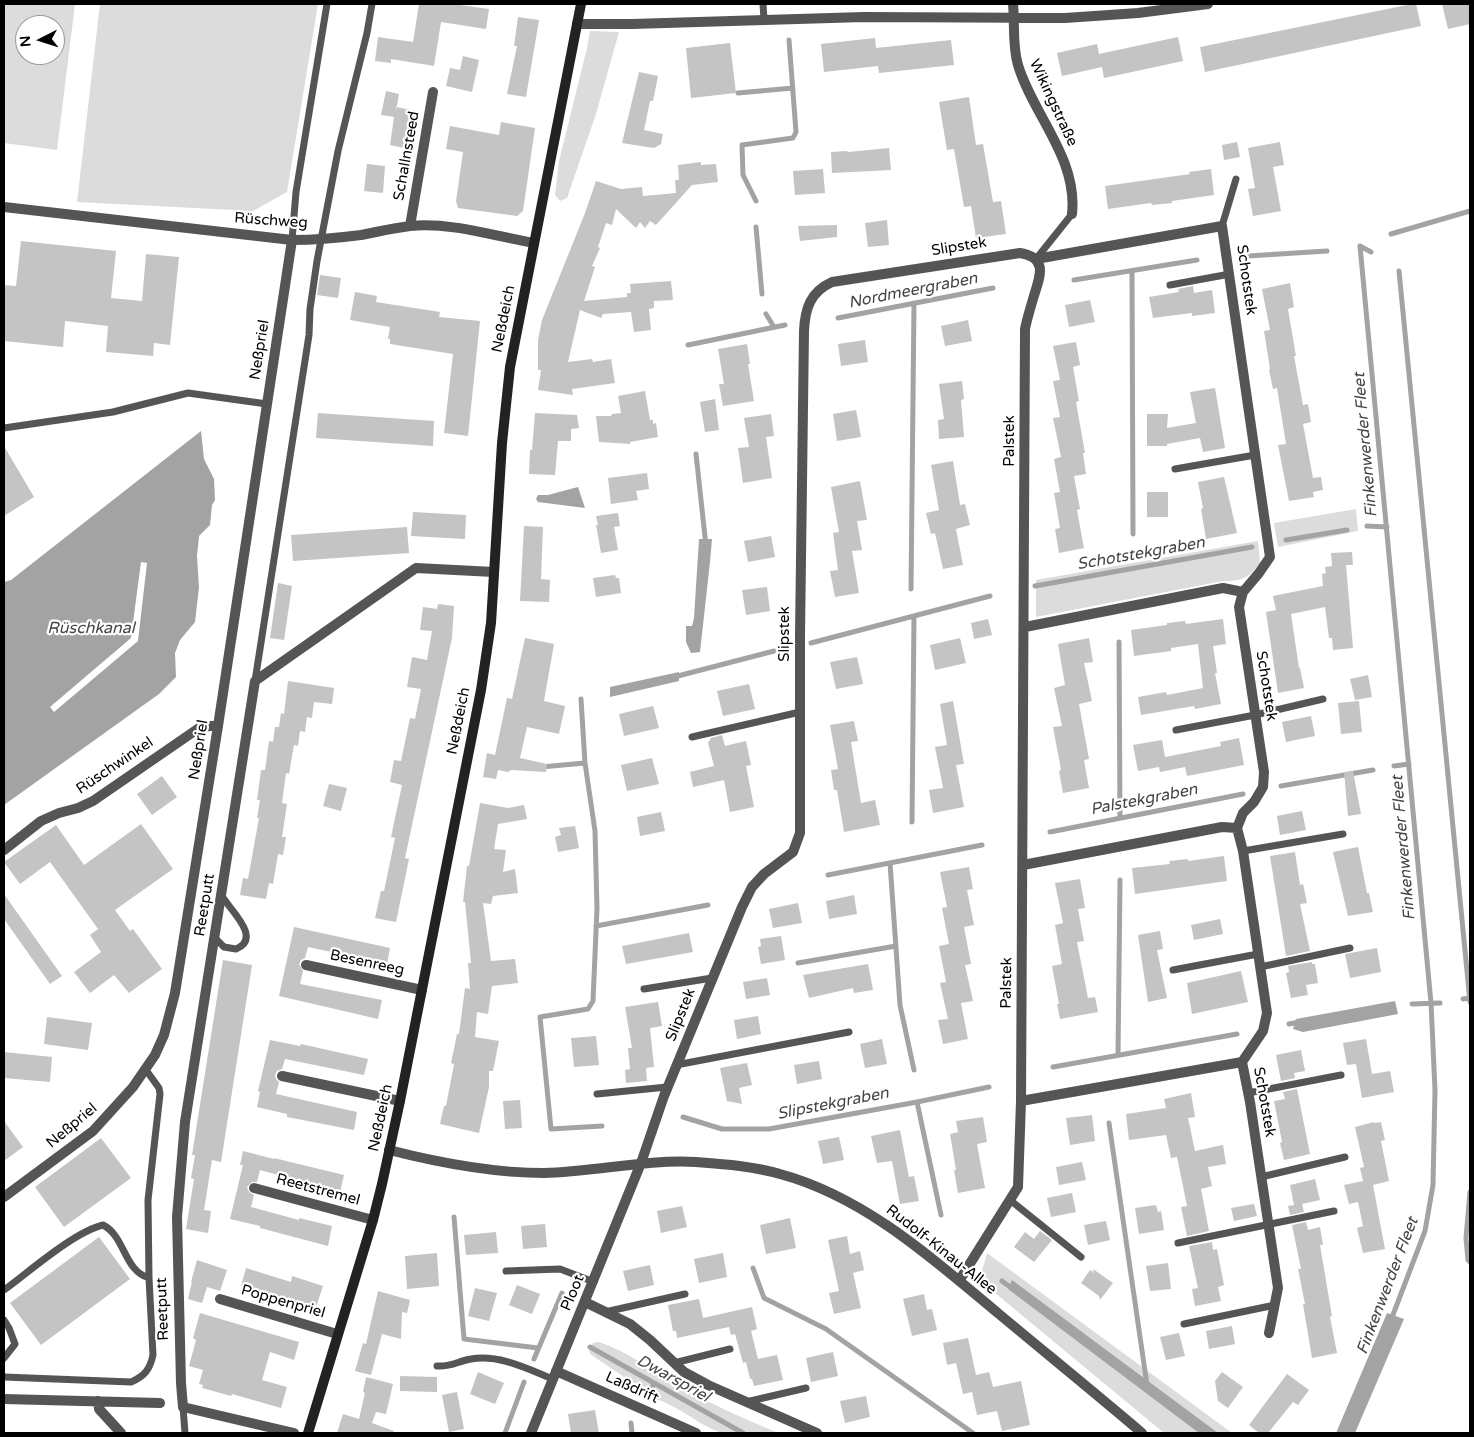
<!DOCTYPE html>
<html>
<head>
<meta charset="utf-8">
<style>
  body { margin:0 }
  #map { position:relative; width:1474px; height:1437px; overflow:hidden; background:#fff; font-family:"Varela Round",sans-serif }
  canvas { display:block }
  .frame { position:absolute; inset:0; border:5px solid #000; pointer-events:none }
  .north { position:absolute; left:15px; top:15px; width:50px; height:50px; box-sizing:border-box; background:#fff; border:1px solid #999; border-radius:50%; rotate:265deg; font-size:14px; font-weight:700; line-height:20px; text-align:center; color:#000 }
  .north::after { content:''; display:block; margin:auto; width:18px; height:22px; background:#000; clip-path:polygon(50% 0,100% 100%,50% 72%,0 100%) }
</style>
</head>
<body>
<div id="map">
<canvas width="1474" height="1437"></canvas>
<div class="frame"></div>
<div class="north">N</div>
</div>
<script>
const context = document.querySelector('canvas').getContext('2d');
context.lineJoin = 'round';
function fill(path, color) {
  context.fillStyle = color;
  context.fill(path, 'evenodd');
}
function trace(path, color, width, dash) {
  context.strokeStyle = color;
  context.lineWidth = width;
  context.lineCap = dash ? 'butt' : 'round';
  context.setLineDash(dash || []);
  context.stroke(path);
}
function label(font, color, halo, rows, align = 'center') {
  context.font = font + ' "Varela Round",sans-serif';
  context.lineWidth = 4.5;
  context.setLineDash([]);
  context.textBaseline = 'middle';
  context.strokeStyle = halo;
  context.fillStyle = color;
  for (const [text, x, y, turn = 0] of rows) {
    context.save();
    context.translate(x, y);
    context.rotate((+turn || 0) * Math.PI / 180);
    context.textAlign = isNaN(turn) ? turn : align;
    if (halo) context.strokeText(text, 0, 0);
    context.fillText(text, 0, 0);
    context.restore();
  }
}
const green = new Path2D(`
  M4,4H75L57,150L4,143ZM25,25H55V55H25Z
  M100,4H318L287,192L253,211L77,202Z
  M590,31L619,32L596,114L567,198L560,201L555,195L559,161L587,48Z
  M1356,509L1358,531L1278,547L1274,523Z
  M1258,541L1260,563C1248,579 1242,581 1223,581L1036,617V580Z
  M987,1253L1232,1433H1164L983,1283L982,1271Z
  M599,1342C627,1351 654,1372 680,1387C712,1404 744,1419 778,1433C766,1433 728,1436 719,1432C693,1422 674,1401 646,1397L639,1387L590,1354L589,1350L593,1343Z`);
const water = new Path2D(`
  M201,431L204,459L214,479L215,500L212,505L210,525L199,536L197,556L199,587L195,622L180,640L175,653L176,677L159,694L4,805V582L11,580Z
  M578,487L585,508L538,502L536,499L538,495H548Z
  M699,539H712L710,562L700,652L691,653L686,642V626H692L694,618Z
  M679,672V681L610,697V687Z
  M1395,1001L1398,1014L1303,1032L1293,1029L1296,1019Z
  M1012,1280L1218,1433H1199L1008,1289Z
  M1387,1313L1404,1319L1355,1433H1336Z`);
const pier = new Path2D(`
  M141,562L147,563L138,641L54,712L50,707L131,638Z`);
const stream = new Path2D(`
  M738,93L793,88
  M756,201L743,175L742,145L793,138L796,132L789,40
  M756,227L762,294
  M1391,234L1470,211
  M1360,246L1431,1003L1435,1090L1433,1185L1425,1231L1391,1320
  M1360,246L1371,252
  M1248,256L1327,251
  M1132,271L1133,534
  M1399,271L1470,1002
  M1074,280L1197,260
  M766,314L774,327
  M838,318L993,288
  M688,345L785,325
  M696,454L706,546
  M1367,526L1387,527
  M1286,540L1347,530
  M1035,586L1252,547
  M911,589L914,303
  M1119,642L1120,818
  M811,643L990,596
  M674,677L774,651
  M581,699L585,763L595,831L597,908L593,1001L588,1009L540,1017L551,1129L602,1126
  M1394,766L1409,764
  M541,767L585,763
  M1281,786L1373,770
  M912,822L914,616
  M1050,832L1243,794
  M890,863L900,1005L914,1070
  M828,875L982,845
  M596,926L708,905
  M798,963L896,946
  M1463,999L1470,998
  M1412,1004L1440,1003
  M1289,1024L1300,1022
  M1118,1055L1120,880
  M1053,1067L1237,1034
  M917,1102L941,1215
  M683,1117L722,1129H769L917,1102L989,1087
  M1109,1123L1147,1385
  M1470,1192L1466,1238L1468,1260L1470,1262
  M454,1217L464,1339L538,1348
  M753,1268L764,1298L826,1329L973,1433
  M1002,1281L1014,1290
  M590,1347L743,1433
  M534,1359L562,1293
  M648,1394L654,1384
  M631,1423L632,1433
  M505,1433L524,1382`);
const building = new Path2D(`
  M419,4H453L489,9L486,29L441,22L434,66L391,59V63L375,61L378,37L413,42Z
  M1412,4H1416L1421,26L1205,72L1200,47Z
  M1442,4H1470V24L1448,29Z
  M518,17L539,20L526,97L507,94L517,46H514Z
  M1178,37L1183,61L1104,78L1102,67L1062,76L1057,53L1097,44L1099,54Z
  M875,38L876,48L951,40L954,65L879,73L878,66L824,72L821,44Z
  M730,43L736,93L691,98L686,48Z
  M463,56L479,60L472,92L446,86L450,68L460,70Z
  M639,72L658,76L653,101H650L644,130L663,134L661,144L654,148L622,143Z
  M386,91L399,94L396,111V107L416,111L408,149L390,145L394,117L381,115Z
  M969,97L976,145L983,144L993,202L1001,201L1006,234L976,238L971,206L964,207L954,149L947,150L939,102Z
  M501,122L535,128L523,211L517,216L458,208L456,201L463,152L446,149L450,126L499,135Z
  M1237,142L1240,157L1224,160L1222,145Z
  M1280,142L1284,165L1273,167L1281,211L1253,216L1248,189L1255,188L1248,148Z
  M889,148L891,170L832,173L831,152L847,151L848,152Z
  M701,162V165L716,164L718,182L692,185L656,225L650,221L645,228L640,222L636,228L616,209L612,225L606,223L598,247L600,248L592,266L595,267L584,301L627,297V293H631L630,284L671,281L673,300L654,301V308L649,309L651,330L634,332L631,312L603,314L601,318L580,310L568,362L592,359L593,362L611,359L615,383L572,389L573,395L538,390L541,370H538V340L542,320L585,213L596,181L621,189L642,187L643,196L676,193L675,180H679L678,165Z
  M367,164L385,166L383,193L364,191Z
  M823,169L825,193L795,195L793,171Z
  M1211,169L1214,195L1172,201V203L1152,205L1151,203L1108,209L1105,186L1190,174L1189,172Z
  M887,220L889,245L868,247L865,223Z
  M837,225V237L800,241L798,226Z
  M21,241L116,251L111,298L142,301L146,254L179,257L170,345L154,343L153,356L106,352L108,326L65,321L63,347L4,341V285L16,286Z
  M320,275L341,278L338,298L317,295Z
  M1290,283L1294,307L1288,309L1296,356H1294L1303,405L1308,404L1311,422L1303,424L1313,478L1321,477L1323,490L1313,492L1314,497L1289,501L1278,445L1286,444L1277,388L1273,389L1269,370L1270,369L1264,331L1270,330L1262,289Z
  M1193,286L1194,293L1212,290L1215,313L1192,316V313L1153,318L1149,297L1179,292L1178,289Z
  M355,292L377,296L376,302L440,312L439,317L480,321L468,436L444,433L453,354L390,344V339H388L390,327L350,320Z
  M1090,300L1095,322L1069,327L1065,305Z
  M968,320L972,341L945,346L941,326Z
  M865,340L868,362L841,366L838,344Z
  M1076,342L1080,365L1073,367L1079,401L1076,402L1085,453H1083L1086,474L1074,476L1080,509L1077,510L1084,548L1059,553L1055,529L1060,528L1054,493L1060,492L1054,459L1061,457L1053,418L1060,417L1053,381L1060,380L1053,346Z
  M747,344L750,364H748L754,401L723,406L719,384H724L718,349Z
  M962,381L964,399L961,400L964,437L939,439L938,420L944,419L939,384Z
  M1215,388L1225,448L1203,452L1200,438L1167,444V446H1147V414H1168L1167,428L1196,423L1190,392Z
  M645,391L650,420H653V424L656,423L658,437L630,442V444L599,442L596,416H611L612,414L621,413L618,396Z
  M715,399L719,430L705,432L700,402Z
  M856,410L861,437L837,441L833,414Z
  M318,413L434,421L433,446L316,438Z
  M535,413L577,415L579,428L571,429V441H558L555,475L529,474L530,450H532Z
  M771,414L774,436L766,437L772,478L743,483L738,448L749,447L744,418Z
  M4,446L34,497L4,516Z
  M953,461L960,505L965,504L970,525L956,529L963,565L943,569L935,533L931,534L926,513L939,510L931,465Z
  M647,473L649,489L636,491L638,500L611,504L608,478Z
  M1224,477L1237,533L1206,539L1201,509L1203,508L1198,482Z
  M860,481L867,520L857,521L862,550L852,551L859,593L835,597L830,571L838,570L833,533L839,532L831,487Z
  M1147,492H1168V517H1147Z
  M413,512L466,515L465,539L411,536Z
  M618,513L620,526L614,527L618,550L601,553L596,525H598L596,516Z
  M524,526L543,527L541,579L550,580L549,602L520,601Z
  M407,527L409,553L293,561L291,535Z
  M771,536L775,557L748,562L744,541Z
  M1352,552L1353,565H1346L1353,648L1333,650L1332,638H1329L1325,607L1291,614L1299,668H1300L1304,688L1278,693L1266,612L1276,610L1273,596L1323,586L1322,574L1326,573L1325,567L1332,566L1331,553Z
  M615,575L616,578H619L621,593L596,597L593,578Z
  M278,583L292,586L284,640L270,638Z
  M767,587L770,611L746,615L742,590Z
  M438,604L454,606L452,638L405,858L409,859L396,922L375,918L381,891H384L395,838L391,837L402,785L390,782L394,760L401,761L410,718L415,719L421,689L407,687L412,657L427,660L432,631L420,630L423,607L437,609Z
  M988,619L992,635L974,639L971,623Z
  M1223,619L1226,644L1213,646L1217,673H1215L1221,704L1195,709L1194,706L1141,715L1138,697L1166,692L1167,695L1203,688L1198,644L1171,648V651L1134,656L1131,630L1167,625V623L1185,621L1186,624Z
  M525,638L554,644L544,701L565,706L559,734L527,727L520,758L547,764L546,772L511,770L508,772L498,770L496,779L483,777L487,753L495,755L507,698L512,699Z
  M960,638L966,663L935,670L930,645Z
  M1089,638L1093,662L1084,663L1092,701L1079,704L1089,759L1084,760L1089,788L1063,793L1059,771L1061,770L1053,727L1062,726L1054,688L1065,685L1058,644Z
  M857,657L863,684L836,689L830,662Z
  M1368,675L1372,697L1355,700L1350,679Z
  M288,681L334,688L332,704L314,702L312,718L307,717L305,732L300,731L298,746L294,745L289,774L286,773L282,803L287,804L282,837H286L283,855L278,854L273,884L269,883L266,899L240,895L243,878L248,879L259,818H257L260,800H257L261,770H265L269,741L273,742L275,727H279L281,713L284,714Z
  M749,684L755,709L723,716L717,691Z
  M953,701L964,764L956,765L964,807L933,813L929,790L943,788L935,747L947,745L940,704Z
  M1359,701L1362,732L1341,734L1338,703Z
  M653,706L659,728L624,736L619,714Z
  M1311,716L1315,736L1286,742L1282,722Z
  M854,721L858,741L851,742L861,803L875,800L880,825L844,832L837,790H834L831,770L838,769L830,725Z
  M722,735L725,746L746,741L751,765L746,766L754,807L730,812L724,780L693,787L690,772L714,766L708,743L711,738Z
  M1239,738L1244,765L1187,776L1185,767L1160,772L1159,767L1138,771L1133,745L1162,740L1165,757L1221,746L1220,742Z
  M652,758L659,784L627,791L621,765Z
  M1353,771L1361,814L1348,816L1344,772Z
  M162,776L177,797L152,815L137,794Z
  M329,784L347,788L341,811L323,806Z
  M480,803L508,808L524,805L527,819L498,824L494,849L506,850L503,872L515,869L518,893L493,896L491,904L483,903L491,961L515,959L518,983L492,986L488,1014L477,1012L475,1037L499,1041L493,1071H489V1087L479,1133L440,1124L444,1106H446L454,1064L451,1063L457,1034H459L465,988L470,989L468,963H471L465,902H463L467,866H469Z
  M1302,811L1306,830L1280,835L1277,816Z
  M661,812L665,831L640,836L637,817Z
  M141,824L173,869L115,910L130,931L133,929L162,969L129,993L114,975L90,993L74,972L101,952L90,935L98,929L50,862L20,884L4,862L56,825L84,865Z
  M575,826L579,848L558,852L555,837L561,835L559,828Z
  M1358,847L1367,893H1369L1373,912L1348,916L1333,852Z
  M1295,852L1300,885L1303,884L1307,903L1300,904L1310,951L1286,956L1270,856Z
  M1224,856L1227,881L1135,894L1132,868L1170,864L1169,861L1188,859V861Z
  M969,867L973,889L967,890L974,925L964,927L971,964L965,965L973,1001L961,1003L968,1039L943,1044L938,1020L948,1019L940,983L946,982L939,946L949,944L942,908L947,907L940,872Z
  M1080,879L1085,908L1078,909L1084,941L1077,942L1088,998L1095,997L1098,1012L1060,1019L1057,1004H1059L1052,966L1062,964L1055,925L1063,923L1055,883Z
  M4,894L62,976L50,984L4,919Z
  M854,895L857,914L829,919L826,901Z
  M798,903L802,923L773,928L769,909Z
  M1220,919L1223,934L1194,940L1191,925Z
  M294,927L390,948L387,964L308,947L305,958L301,960L299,964L303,971L300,984L382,1000L378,1019L279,996Z
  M1160,931L1163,949L1157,950L1167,998L1148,1002L1138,935Z
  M689,933L693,952L626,964L622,946Z
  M781,936L785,960L761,964L758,947L761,946L760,939Z
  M1377,948L1381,972L1350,978L1345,954Z
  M223,960L252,965L221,1162L212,1160L204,1210L211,1211L208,1233L186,1229L194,1179L191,1178L195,1155H192Z
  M1312,962V964H1315L1318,983L1306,985L1308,995L1291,998L1286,973L1289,972L1288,966Z
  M868,964L873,990L854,993L853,988L809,998L803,975Z
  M1241,971L1248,1002L1192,1014L1187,983Z
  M767,978L770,995L746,999L743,982Z
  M658,1002L662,1026L650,1028L654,1067L646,1068L647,1081L626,1083L625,1070L630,1069L628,1048H632L625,1007Z
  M758,1016L761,1034L737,1039L734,1020Z
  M47,1017L92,1023L88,1050L44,1044Z
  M596,1036L599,1065L574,1067L571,1038Z
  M882,1039L887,1064L865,1068L860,1044Z
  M1366,1039L1372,1074L1390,1071L1394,1092L1362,1098L1356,1064L1347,1065L1343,1043Z
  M270,1040L300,1046L301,1044L368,1059L364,1075L285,1059L282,1069L277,1071L275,1075L276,1079L279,1082L276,1094L357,1112L354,1130L287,1117V1114L257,1107L260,1092L258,1091Z
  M1301,1050L1305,1071L1294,1073L1295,1078L1281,1081L1276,1055Z
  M4,1052L52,1057L50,1082L4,1078Z
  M819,1061L822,1079L797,1084L794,1065Z
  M747,1063L752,1085L739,1088L742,1104L727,1101L720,1068Z
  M1297,1089L1310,1154L1284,1160L1280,1143L1282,1142L1274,1101L1285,1099L1283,1092Z
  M1191,1093L1195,1117L1188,1118L1195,1151L1223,1145L1226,1164L1208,1167L1212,1186L1201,1189L1209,1231L1187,1236L1181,1207L1187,1206L1177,1157L1171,1158L1166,1135L1129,1140L1126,1114L1166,1108L1164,1099Z
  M520,1100L522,1128L505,1129L503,1101Z
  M1092,1115L1095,1141L1070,1145L1066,1118Z
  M983,1117L987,1142L977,1144L985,1188L958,1193L954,1170H956L950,1134L958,1132L956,1121Z
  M4,1121L23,1147L4,1161Z
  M1374,1122V1123L1381,1122L1385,1140L1381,1141L1389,1181L1373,1185L1385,1249L1363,1253L1357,1228L1363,1226L1358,1202L1349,1204L1344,1185L1363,1181L1360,1168L1364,1167L1355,1127Z
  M900,1130L909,1177L914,1176L919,1201L900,1204L892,1161L877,1163L871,1136Z
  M839,1137L844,1160L823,1164L818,1141Z
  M101,1138L131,1178L64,1227L35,1187Z
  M243,1151L274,1159V1158L344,1175L340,1192L260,1170L257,1182H252L247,1187L249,1192L254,1195L251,1207L299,1220V1218L332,1226L328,1246L260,1228V1226L230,1219L243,1165H240Z
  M1082,1162L1086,1180L1059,1185L1056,1167Z
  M1315,1179L1320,1200L1302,1204L1304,1212L1290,1215L1288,1206L1294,1205L1290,1185Z
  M1072,1193L1076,1212L1051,1217L1047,1198Z
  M1254,1204L1257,1216L1234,1221L1231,1208Z
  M1156,1205L1158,1212L1161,1211L1164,1230L1139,1234L1135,1208Z
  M682,1206L687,1227L661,1233L657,1211Z
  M790,1218L796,1248L766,1254L760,1225Z
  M1106,1221L1110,1240L1088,1245L1084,1225Z
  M1306,1222L1308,1230L1320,1227L1323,1245H1320L1332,1316L1330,1317L1337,1353L1312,1358L1303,1304H1305L1298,1269H1301L1292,1225Z
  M545,1224L547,1247L523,1249L521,1226Z
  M1040,1231L1052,1240L1034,1262L1014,1247L1025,1232L1034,1239Z
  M496,1232L498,1253L466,1255L464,1235Z
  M847,1236L850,1254L860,1251L864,1270L853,1273L861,1308L834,1314L829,1293L839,1291L828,1240Z
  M99,1237L130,1279L41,1345L10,1303Z
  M1212,1242L1213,1250L1217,1249L1224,1285L1218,1287L1221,1301L1195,1306L1192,1289L1198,1288L1189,1246Z
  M437,1253L439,1286L407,1289L405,1256Z
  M723,1253L727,1277L699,1283L694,1259Z
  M197,1260L227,1270L220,1291L207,1287L202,1303L188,1299L192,1282H191Z
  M1168,1263L1171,1289L1150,1291L1146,1266Z
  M650,1265L654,1285L628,1291L623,1271Z
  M246,1268L291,1282L292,1276L323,1286L315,1310L241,1286Z
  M1093,1269L1113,1283L1100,1300L1099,1296L1081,1283L1090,1270L1094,1273Z
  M517,1285L540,1294L532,1314L509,1305Z
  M475,1288L497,1293L489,1321L468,1316Z
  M378,1291L410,1300L407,1313L402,1312L401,1339L382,1334L371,1375L355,1371L363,1343L366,1344Z
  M924,1294L927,1310L932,1309L937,1330L912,1336L903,1299Z
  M699,1299L703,1318L752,1307L757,1329L751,1331L758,1359L777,1355L783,1380L754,1386L752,1379H750L746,1362L743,1363L735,1334L731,1335L729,1327L677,1338L676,1331H673L668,1305Z
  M200,1313L299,1342L294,1360L270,1352L262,1380L287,1387L281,1408L232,1394L231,1396L202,1388L203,1385L199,1384L203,1370L189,1366L196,1340L193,1338Z
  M1232,1326L1235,1344L1209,1349L1206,1331Z
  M1179,1333L1185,1356L1166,1360L1160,1337Z
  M968,1338L976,1375L989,1372L993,1387L1021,1381L1030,1425L1002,1431L997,1411L977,1415L972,1392L963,1394L956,1363L947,1365L943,1343Z
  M833,1352L838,1376L811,1382L806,1358Z
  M478,1372L504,1383L495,1404L470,1394Z
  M1222,1372L1243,1387L1228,1408L1218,1401L1215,1381Z
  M1287,1374L1309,1390L1298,1405L1293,1402L1268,1433H1259L1249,1425Z
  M400,1376L437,1377V1392L400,1391Z
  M366,1377L393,1384L386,1414L376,1412L372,1423L394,1431L393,1433H337L343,1414L359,1419L365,1393L363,1392Z
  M457,1392L464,1429L449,1432L442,1395Z
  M866,1396L870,1417L845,1423L840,1401Z
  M595,1410L599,1433H571L568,1414Z`);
const lane = new Path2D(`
  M763,4L764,19
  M1222,226L1236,179
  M292,240L296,192L327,4
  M1036,259L1072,214
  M1170,285L1230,274
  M4,428L113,412L188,393L267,404
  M1175,469L1255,455
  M255,681L309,335L310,309L317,261L338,151L367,33L372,4
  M1176,730L1255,715L1323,699
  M692,737L800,712
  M1243,851L1343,834
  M215,938L224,947L236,949C263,938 229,909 222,896
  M1260,967L1350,948
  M1173,970L1258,954
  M644,989L712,978
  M676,1065L849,1032
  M1248,1093L1341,1075
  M597,1094L667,1087
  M1261,1177L1345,1157
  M1010,1200L1081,1257
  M1178,1243L1334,1211
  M506,1271L560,1269L594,1282
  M4,1290C30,1271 74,1232 103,1225C125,1236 124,1271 149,1278
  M605,1312L685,1294
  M4,1320L9,1328L15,1344L4,1358
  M1184,1324L1275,1305
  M674,1363L730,1349
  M437,1366C452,1367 458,1361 471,1359C499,1354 528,1369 553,1379
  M4,1377L131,1382C145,1376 150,1369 153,1355L149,1278L148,1200L160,1094L159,1088L146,1070
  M746,1402L806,1388
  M183,1407L185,1433`);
const street = new Path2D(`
  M1013,4C1015,24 1012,45 1018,65C1033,115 1078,158 1072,214
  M577,24H632L864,17L1065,18L1138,13L1208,4
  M4,207L292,240C315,240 338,238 361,235C377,232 393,228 410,226C451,222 494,236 534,243
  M410,226L433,92
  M1036,259L1222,226L1270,557L1259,573L1243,592L1239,607L1264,772L1263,787L1254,802L1243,813L1237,828L1243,851L1267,1013L1263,1031L1242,1062L1250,1102L1278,1288L1269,1333
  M1025,627L1223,588L1243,592
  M4,850L41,821L59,813L78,808L93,801L199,728L209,726H218
  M1023,865L1222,827L1237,828
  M306,965L422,990
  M282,1076L400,1101
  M1021,1101L1242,1062
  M389,1150C440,1163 491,1173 544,1173C595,1172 645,1159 696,1162C723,1164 753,1166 780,1174C865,1197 933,1259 999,1314C1047,1354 1095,1393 1142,1433
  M254,1188L373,1220
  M4,1197L93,1131L133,1087L155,1055L164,1035L175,993L218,726L292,240
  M220,1299L337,1334
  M585,1302L630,1324L650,1340L684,1372L708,1385L817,1433
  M556,1371L696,1433
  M4,1399L160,1403
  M98,1401L99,1409L121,1433
  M294,1433L183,1407L181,1383L177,1217L185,1122L255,681L416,568L494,572
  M531,1433L641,1163L664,1096L742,907L752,887L764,874L793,852L800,833V635L804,331C805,309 810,292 832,282L1020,253C1050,258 1039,278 1033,299C1030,309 1027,319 1025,329L1021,1101L1018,1187L959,1281`);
const secondary = new Path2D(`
  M308,1433L373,1220L382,1184L400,1101L481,690L491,623L502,443L510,367L581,4`);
const streetNames = [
  ["Wikingstraße",1053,103,65],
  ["Schallnsteed",407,156,-80],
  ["Rüschweg",271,221,4],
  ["Slipstek",959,247,-9],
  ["Schotstek",1246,280,82],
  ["Neßdeich",504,319,-79],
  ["Neßpriel",260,350,-81],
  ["Palstek",1010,441,-90],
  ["Slipstek",785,634,-90],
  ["Schotstek",1266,686,81],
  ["Neßdeich",459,721,-79],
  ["Neßpriel",199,750,-81],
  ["Rüschwinkel",115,766,-34],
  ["Reetputt",205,905,-81],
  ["Besenreeg",367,963,12],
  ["Palstek",1007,983,-89],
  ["Slipstek",681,1015,-68],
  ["Schotstek",1264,1102,80],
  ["Neßdeich",381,1118,-78],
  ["Neßpriel",72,1126,-40],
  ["Reetstremel",318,1190,15],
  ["Rudolf-Kinau-Allee",941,1250,38],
  ["Ploot",573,1293,-67],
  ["Poppenpriel",283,1302,16],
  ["Reetputt",163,1309,-92],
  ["Laßdrift",632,1388,24]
];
const waterNames = [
  ["Nordmeergraben",913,291,-11],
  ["Finkenwerder Fleet",1366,445,-95],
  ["Schotstekgraben",1141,554,-10],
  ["Rüschkanal",91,629],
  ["Palstekgraben",1144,800,-11],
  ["Finkenwerder Fleet",1404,848,-95],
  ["Slipstekgraben",833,1104,-11],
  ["Finkenwerder Fleet",1388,1286,-69],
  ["Dwarspriel",673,1379,29]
];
fill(green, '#dcdcdc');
fill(water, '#a3a3a3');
fill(pier, '#fff');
trace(stream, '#a3a3a3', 5);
fill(building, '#c4c4c4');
trace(lane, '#555', 7);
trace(street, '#555', 10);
trace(secondary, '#222', 10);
label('15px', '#000', '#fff', streetNames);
label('italic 16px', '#444', '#fff', waterNames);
</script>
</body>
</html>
